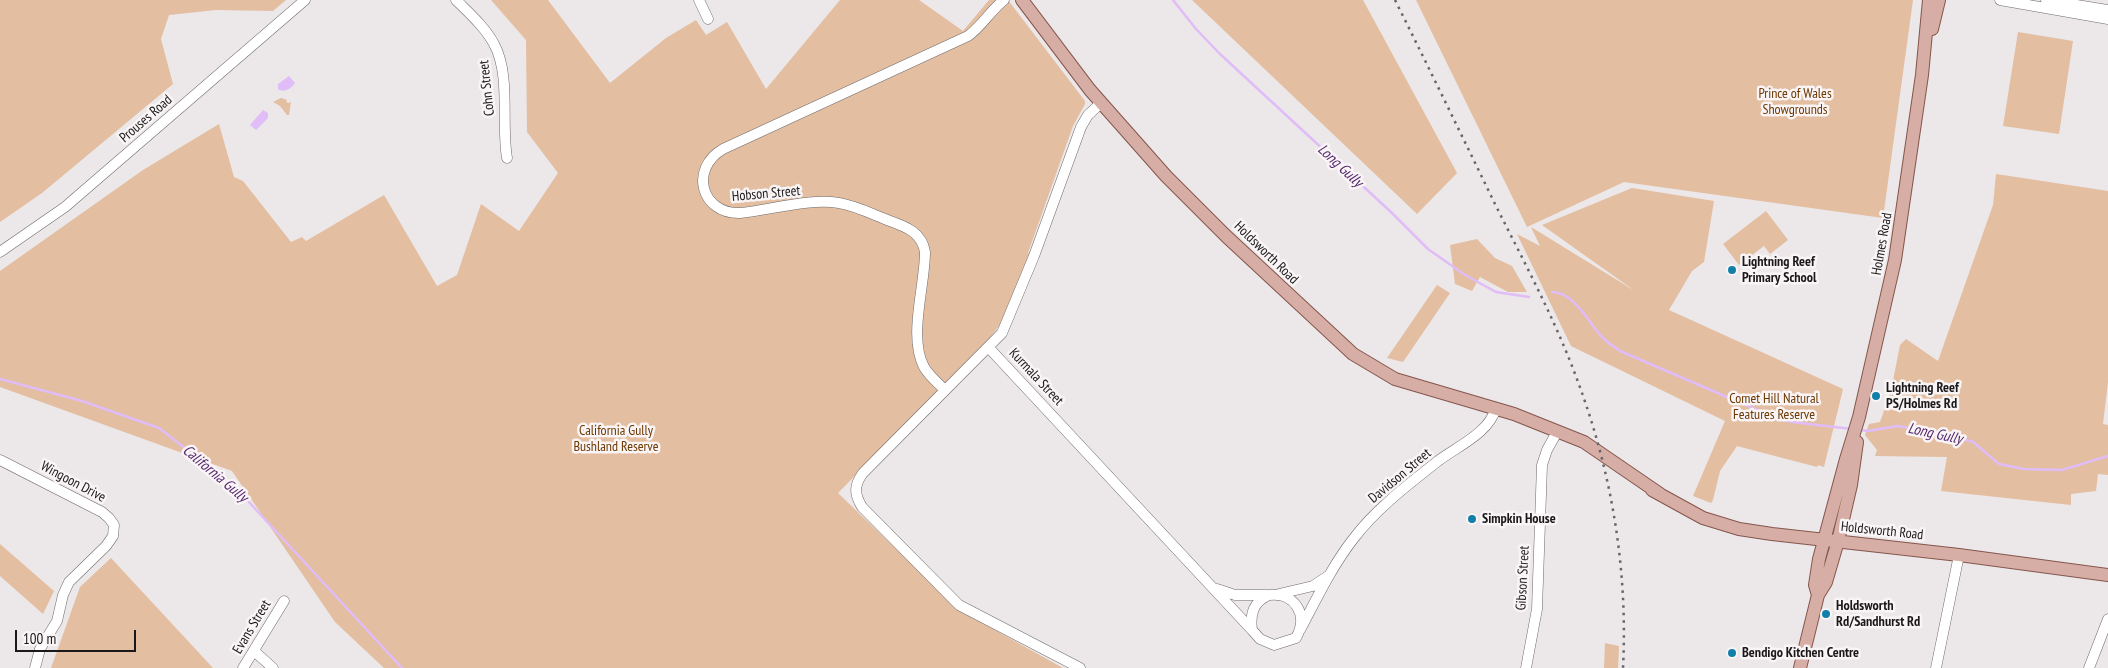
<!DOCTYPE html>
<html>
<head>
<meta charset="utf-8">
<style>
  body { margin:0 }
  #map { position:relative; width:2108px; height:668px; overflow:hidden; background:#ece7e8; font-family:"PT Sans Narrow",sans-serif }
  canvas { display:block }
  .scale { position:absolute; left:15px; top:630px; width:121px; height:22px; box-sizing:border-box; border:2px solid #1a1818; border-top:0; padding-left:6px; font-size:15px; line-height:18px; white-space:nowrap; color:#1a1818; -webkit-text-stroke:4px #f9f4f5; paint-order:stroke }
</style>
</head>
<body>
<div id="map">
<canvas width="2108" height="668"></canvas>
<div class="scale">100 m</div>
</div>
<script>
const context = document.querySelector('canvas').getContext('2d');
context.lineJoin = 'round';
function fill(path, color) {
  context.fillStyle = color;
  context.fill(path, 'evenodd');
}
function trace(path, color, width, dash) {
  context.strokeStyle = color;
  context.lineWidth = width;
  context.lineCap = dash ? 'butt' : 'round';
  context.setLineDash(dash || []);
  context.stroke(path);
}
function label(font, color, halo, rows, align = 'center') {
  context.font = font + ' "PT Sans Narrow",sans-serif';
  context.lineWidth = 5;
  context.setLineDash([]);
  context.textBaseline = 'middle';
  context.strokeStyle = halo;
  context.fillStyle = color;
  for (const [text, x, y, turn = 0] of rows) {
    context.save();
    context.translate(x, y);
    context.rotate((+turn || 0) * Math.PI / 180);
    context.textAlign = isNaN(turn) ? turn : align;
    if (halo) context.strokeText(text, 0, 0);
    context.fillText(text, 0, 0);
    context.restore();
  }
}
const green = new Path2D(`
  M0,0H286L273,11L216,10L169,15L161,39L173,84L42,193L0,222Z
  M491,0H548L610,83L666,38L696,20L706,35L727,22L766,89L840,0H919L963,31L989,0H1008L1085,101V104L1073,126L1028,253L1030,254L1002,322L989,339L838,493L959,610L1063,668H384L335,622L232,471L0,387V271L143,170L219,124L234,177L243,181L291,242L302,237L306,241L384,195L437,286L457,275L481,204L519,231L558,173L527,132L526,40Z
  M1192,0H1363L1457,173L1417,214Z
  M1416,0H1913L1883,218L1624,182L1527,227Z
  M2018,32L2073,41L2059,134L2003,126Z
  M281,98L287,100L286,102L289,103L291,102L289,115H287L280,106L273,102Z
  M1996,174L2108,191V382L2103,424L2108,425V475L2098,474L2096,491L2071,494V505L1941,491L1947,457L1875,456L1877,450L1865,435L1869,424L1880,422L1891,391L1900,345L1906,339L1938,361L1993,205Z
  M1632,188L1714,201L1704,262L1692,271L1669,310L1843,389L1824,467L1818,465L1817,467L1737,446L1720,471L1713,500L1711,503L1693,496L1725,421L1571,346L1517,234L1540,246L1531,227L1635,291L1542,225Z
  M1766,211L1788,240L1770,254L1764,246L1739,265L1723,244Z
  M1477,239L1495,258L1512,266L1527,292H1508L1480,277L1472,291L1455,284L1450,245Z
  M1437,285L1450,293L1403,362L1387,358Z
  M0,544L54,591L43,614L0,576Z
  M111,558L213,668H51L80,587Z
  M1605,643L1619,646L1618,668H1604Z`);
const water = new Path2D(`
  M289,76L295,83C291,89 284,93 278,89V84Z
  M263,110L268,113V118L256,130L250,125Z`);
const stream = new Path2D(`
  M1173,0L1196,29L1220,54L1392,213L1428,249L1465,275L1496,292L1529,297
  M1552,292C1576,293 1588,323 1604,339C1609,344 1615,347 1620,351L1776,418L1792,422L1852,429
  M0,379L82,401L159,428L236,488L402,668
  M1860,430L1868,431L1898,426L1960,438L1973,442L1999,464L2024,469L2062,470L2108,456`);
const minor = new Path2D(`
  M456,0C469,13 485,27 494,44C511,75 501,123 507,158
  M699,0L708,19
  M2000,0L2108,19
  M2046,0L2108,10
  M0,252L65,207L305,0
  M989,348L1252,630
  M945,390C938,383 929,376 924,367C908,337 925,286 925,252C922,233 907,227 890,221C874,215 857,206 839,203C810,198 770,210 740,213C701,214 689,169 723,149L968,36C982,26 990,11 1004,0
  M0,460L102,512L109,518L114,525L113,536L106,546L69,582L63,595L57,621L40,649L35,668
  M1217,589L1235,595H1266
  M1279,594L1313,586L1328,576
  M1269,595C1295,592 1309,615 1296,638L1274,645L1260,639L1252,630C1250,614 1253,602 1269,595Z
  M1300,630C1317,598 1332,566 1354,538C1377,508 1409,484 1438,461C1458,446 1489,433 1496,408
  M254,651L273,668
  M243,668L284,601
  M1080,668L959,605L862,507C854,494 854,485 863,473L1002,333L1034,256L1081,127L1088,115L1101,103
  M1526,668L1537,609L1542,465L1547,450L1557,432
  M1936,668L1959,555
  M2089,668L2108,619`);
const major = new Path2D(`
  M1022,0L1090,90L1166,176L1226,236L1353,354L1395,379L1514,414L1584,442L1660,494
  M1932,29L1939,0
  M1652,490L1703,518L1739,529L1772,534L1959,555L2108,575
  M1818,595L1815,585L1819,559L1846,459L1859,417L1895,260L1922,75L1929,0
  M1800,668L1818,595L1826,582L1838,541L1851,485L1857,442`);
const rail = new Path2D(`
  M1395,0C1429,68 1462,136 1495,204C1524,262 1556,321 1578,382C1612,473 1628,571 1623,668`);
const markers = [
  [1732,270,5,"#127fa8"],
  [1876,396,5,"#127fa8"],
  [1472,519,5,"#127fa8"],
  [1826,614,5,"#127fa8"],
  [1732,653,5,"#127fa8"]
];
const streetNames = [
  ["Cohn Street",487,88,-96],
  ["Prouses Road",146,119,-41],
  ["Hobson Street",766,194,-5],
  ["Holmes Road",1882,244,-80],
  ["Holdsworth Road",1266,253,44],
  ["Kurmala Street",1036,377,47],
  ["Davidson Street",1400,476,-40],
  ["Wingoon Drive",73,482,28],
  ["Holdsworth Road",1882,531,6],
  ["Gibson Street",1523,578,-87],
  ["Evans Street",252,627,-59]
];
const parkNames = [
  ["Prince of Wales",1795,94],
  ["Showgrounds",1795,110],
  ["Comet Hill Natural",1774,399],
  ["Features Reserve",1774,415],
  ["California Gully",616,431],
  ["Bushland Reserve",616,447]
];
const poiNames = [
  ["Lightning Reef",1742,262],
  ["Primary School",1742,278],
  ["Lightning Reef",1886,388],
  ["PS/Holmes Rd",1886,404],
  ["Simpkin House",1482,519],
  ["Holdsworth",1836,606],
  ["Rd/Sandhurst Rd",1836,622],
  ["Bendigo Kitchen Centre",1742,653]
];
const waterNames = [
  ["Long Gully",1340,166,43],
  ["Long Gully",1935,434,12],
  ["California Gully",215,474,40]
];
fill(green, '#e3bea1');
fill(water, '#e0bcf8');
trace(stream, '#e0bcf8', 2.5);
trace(minor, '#6e6a6b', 11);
trace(major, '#84564d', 14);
trace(minor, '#fff', 10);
trace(major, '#d7aea5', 12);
trace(rail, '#686565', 2.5, [2.5, 5]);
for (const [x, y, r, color] of markers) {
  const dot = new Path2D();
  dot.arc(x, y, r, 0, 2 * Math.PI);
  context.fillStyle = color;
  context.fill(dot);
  trace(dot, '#f9f4f5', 2);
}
label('14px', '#1a1818', '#f9f4f5', streetNames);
label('14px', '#6d3800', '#f9f4f5', parkNames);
label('bold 14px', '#1a1818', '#f9f4f5', poiNames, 'left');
label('italic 15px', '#55286e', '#f9f4f5', waterNames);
</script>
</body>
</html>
